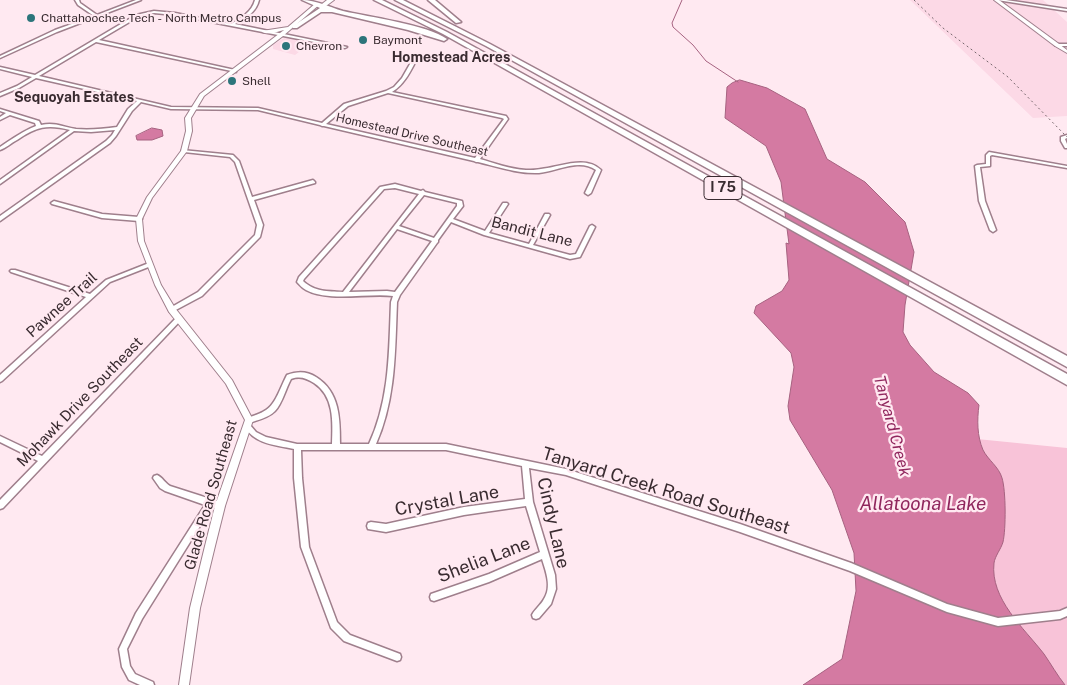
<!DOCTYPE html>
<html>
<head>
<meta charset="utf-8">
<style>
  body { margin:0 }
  canvas { display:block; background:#ffe9f1 }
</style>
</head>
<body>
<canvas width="1067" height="685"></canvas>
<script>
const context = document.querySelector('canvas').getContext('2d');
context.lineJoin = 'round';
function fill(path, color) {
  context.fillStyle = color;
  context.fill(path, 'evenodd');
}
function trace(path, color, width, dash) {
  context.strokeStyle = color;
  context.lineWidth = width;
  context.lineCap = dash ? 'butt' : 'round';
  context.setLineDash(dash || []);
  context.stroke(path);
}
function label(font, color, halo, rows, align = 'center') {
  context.font = font + ' "Public Sans",sans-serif';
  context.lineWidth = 4.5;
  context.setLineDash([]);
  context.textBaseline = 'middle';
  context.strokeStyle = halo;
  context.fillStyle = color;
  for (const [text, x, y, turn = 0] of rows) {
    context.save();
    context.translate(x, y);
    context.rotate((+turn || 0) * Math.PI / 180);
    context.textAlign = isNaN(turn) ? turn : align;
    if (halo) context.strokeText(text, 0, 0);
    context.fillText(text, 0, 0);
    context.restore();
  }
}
const built = new Path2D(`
  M910,0H1043L1067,22V45H1063L1067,49V116L1033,118Z
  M284,38L296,39L312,42L295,55L273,49V45Z`);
const green = new Path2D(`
  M977,439L1067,448V685H1065L988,588Z`);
const water = new Path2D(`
  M740,80L767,88L805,109L827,159L865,182L905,222L914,252L905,305L903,332L910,345L934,372L968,393L979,405C977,420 977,436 983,450C988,460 999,467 1002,478C1006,491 1006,529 1003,542C1001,549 995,556 994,563C990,599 1024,628 1044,654C1051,664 1057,675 1065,685H803L842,659L856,591L854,553L832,490L790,420L788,406L794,367L791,353L754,313L756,306L782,291L789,280L786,243L789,244L781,182L766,146L725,118L727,87L732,83Z
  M152,128L162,130L163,136L152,140H137L136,136Z`);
const stream = new Path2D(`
  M682,0L672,23L673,27L693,45L706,61L738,82`);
const minor = new Path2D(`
  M75,0H79L80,3L97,15L136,0H141L99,16V18L96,17L57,32L0,58V56L55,30L94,16L78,5Z
  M255,0H259C256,13 245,18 235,24L347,47L345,48L175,15L154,13L138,17L99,40L235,70H236V72L96,42L39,76L171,107L258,108L322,123L344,104L386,91L394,87L402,78L414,57L416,56L418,57C411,70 405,84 392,92L506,116L508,119L480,159C494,163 510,169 526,170C531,170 536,170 541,169C561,167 585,155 601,170L591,193L588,195L585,193L596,170C580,158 557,171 539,173C519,174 498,167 478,162H476L474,161L324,126H322L320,125L258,110L171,109L141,102L132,111L116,136L110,143L0,221V216L106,141L112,135L115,130L91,132L74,131L0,184V180L70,130C47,124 36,127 17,140C11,143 6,148 0,150V147C12,139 23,131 36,126L35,123L10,115L0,120V117L6,113L0,111V109L39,121L41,125C55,122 63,127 76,129C89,130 103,129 117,127L128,109L137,101L36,78L19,88L0,96V93L17,86L32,77L0,69V67L35,75L136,15L154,11L175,13L231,24C241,18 252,12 255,0ZM388,93L502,118L504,119L475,158L326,124L348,106Z
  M997,0H1006L1067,9V11Z
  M1056,44H1067V46H1057L1055,45Z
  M1067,135V138L1065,139L1067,144V148H1065L1061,141V137Z
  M182,150L233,155L239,161L252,197L313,180L315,182V183L254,200L263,225L260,237L202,296L172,312H170L169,310L170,308L198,292L255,235L257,225L235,162L230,157L184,152L182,151Z
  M989,152L1067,166V168L992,155L990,156V166L980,167L985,201L996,230L993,232L990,230L979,201L975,166L977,165L986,164V155Z
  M395,184L421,191L423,190L425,192L462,201L463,206L453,219L485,231L503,203H507L508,204L489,233L529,244L545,214H549L550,215L533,245L570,255L576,254L590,226L592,225L595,227L580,257L570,259L484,235L451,222L438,240V242L437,243L400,295L397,302C395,350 396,399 376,444H446L566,469L740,524L851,563L947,604L998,618L1060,611L1067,608V616L1060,619L998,626L947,612L850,571L740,532L566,475L529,468L533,502L555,575L556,589L551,604L539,618L536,619L533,618L532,615C535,609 541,605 544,599C552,587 546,572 542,559L489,582L434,601L431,600L430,597L431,594L489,574L540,552L526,506L464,515L386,532L368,529L367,526L368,523L371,522L386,524L464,507L525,499L522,466L446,450H301L302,478L309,547L337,622L350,635L400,654L401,657L400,660L397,661L344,641L331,628L301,547L294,478V449C275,445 255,444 245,427L246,425L248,424L250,425L256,432L266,437L297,444H332C333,421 334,396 314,383C306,378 300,376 291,379C286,388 282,404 275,411C268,418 258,420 249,423L247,422L246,420L247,418C253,416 260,414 266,410C276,404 281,386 287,375C297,371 307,371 316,377C340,392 340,419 340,444H369C390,399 389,350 391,302L393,296C368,293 328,302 306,290C302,288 300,285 297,282L299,277L380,187ZM395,188L419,194L343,292C327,291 315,292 303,281L304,279L384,189ZM424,195L457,203V206L434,238L399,226ZM397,229L432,241L395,292L387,291L349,292Z
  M54,201L102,214L139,217L142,219L139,221L102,218L52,204L51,203Z
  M149,263L152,265L151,266L110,282L2,381L0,382V375L86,297L11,272L10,271L11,270H15L90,294L106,280Z
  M177,317H179L182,319L3,508L0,509V500L38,461L0,442V436L42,456Z
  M157,475C162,477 165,483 170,486L220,502L223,503L224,506L223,509L220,510L212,507L142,619L127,649L130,666L135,674L153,682L154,685H140L129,680L122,667L119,649L136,613L205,505L165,491L160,488L153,478L154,476Z`);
const tertiary = new Path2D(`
  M316,3L320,4L283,36L204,96L191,118L192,131L187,151L152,198L142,219L144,241L161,285L175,308L232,380L253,420L225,506L215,546L200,608L189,685H179L190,608L205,546L215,506L245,420L226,384L169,312L155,285L138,241L136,219L147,197L181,151L186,131L185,118L200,94L284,30C277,32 268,35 262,32V31L288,27Z
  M1055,44H1059L1067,50V53L1055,46Z`);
const secondary = new Path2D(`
  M994,0H999L1059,44V46H1055Z`);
const primary = new Path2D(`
  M327,0H334L326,6H322V4Z`);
const motorway = new Path2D(`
  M302,0C316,0 329,7 343,11C369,17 428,25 447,39L444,41L408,30L332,12H321L297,28H293V26L320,8Z
  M374,0H382L447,32L1067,374V385L443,34Z
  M395,0H403L490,44L1067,356V367L486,46Z
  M428,0H435L461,22L456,23Z`);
const rail = new Path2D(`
  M914,0L943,28L1008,77L1067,137`);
const markers = [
  [31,18,5,"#2c757b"],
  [363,40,5,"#2c757b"],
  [286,46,5,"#2c757b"],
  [232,81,5,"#2c757b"]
];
const farPoinames = [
  ["Chattahoochee Tech - North Metro Campus",41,18],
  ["Baymont",373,40],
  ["Chevron",296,46],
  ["Shell",242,81]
];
const farStreetnames = [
  ["Homestead Drive Southeast",412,135,13]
];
const farNeighbourhoodnames = [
  ["Homestead Acres",451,58],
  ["Sequoyah Estates",74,98]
];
const shields = [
  [723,188,38]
];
const shieldNames = [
  ["I 75",723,188]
];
const streetNames = [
  ["Bandit Lane",532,232,14],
  ["Pawnee Trail",62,305,-42],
  ["Mohawk Drive Southeast",80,402,-46],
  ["Glade Road Southeast",211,495,-74]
];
const waterNames = [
  ["Tanyard Creek",892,426,75]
];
const nearStreetnames = [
  ["Tanyard Creek Road Southeast",666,491,17],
  ["Crystal Lane",447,501,-10],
  ["Cindy Lane",553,523,77],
  ["Shelia Lane",484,560,-21]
];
const nearWaternames = [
  ["Allatoona Lake",923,504]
];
fill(built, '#fcd9e6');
fill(green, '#f8c3d8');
fill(water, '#d47aa2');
trace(water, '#a66280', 1);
trace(stream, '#a66280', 1);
trace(minor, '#9f7f8c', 3);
trace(tertiary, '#9f7f8c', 2);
trace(secondary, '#9f7f8c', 2);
trace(primary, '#9f7f8c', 2);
trace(motorway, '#9f7f8c', 3);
fill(minor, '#fff');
fill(tertiary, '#fff');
fill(secondary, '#fff');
fill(primary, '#fff');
fill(motorway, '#fff');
trace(rail, '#77676d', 1, [2, 3]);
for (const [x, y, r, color] of markers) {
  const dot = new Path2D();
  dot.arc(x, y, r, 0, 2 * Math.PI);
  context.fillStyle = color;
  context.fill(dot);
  trace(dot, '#ffe9f1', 2);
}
label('12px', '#392b30', '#ffe9f1', farPoinames, 'left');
label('12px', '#392b30', '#ffe9f1', farStreetnames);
label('bold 14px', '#392b30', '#ffe9f1', farNeighbourhoodnames);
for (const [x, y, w] of shields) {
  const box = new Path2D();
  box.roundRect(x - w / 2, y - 11.5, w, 23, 4);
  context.fillStyle = '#ffe9f1';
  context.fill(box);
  trace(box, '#392b30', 1);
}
label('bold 14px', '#392b30', null, shieldNames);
label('15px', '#392b30', '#ffe9f1', streetNames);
label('italic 16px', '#90265d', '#ffe9f1', waterNames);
label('18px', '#392b30', '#ffe9f1', nearStreetnames);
label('italic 19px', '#90265d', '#ffe9f1', nearWaternames);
</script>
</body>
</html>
